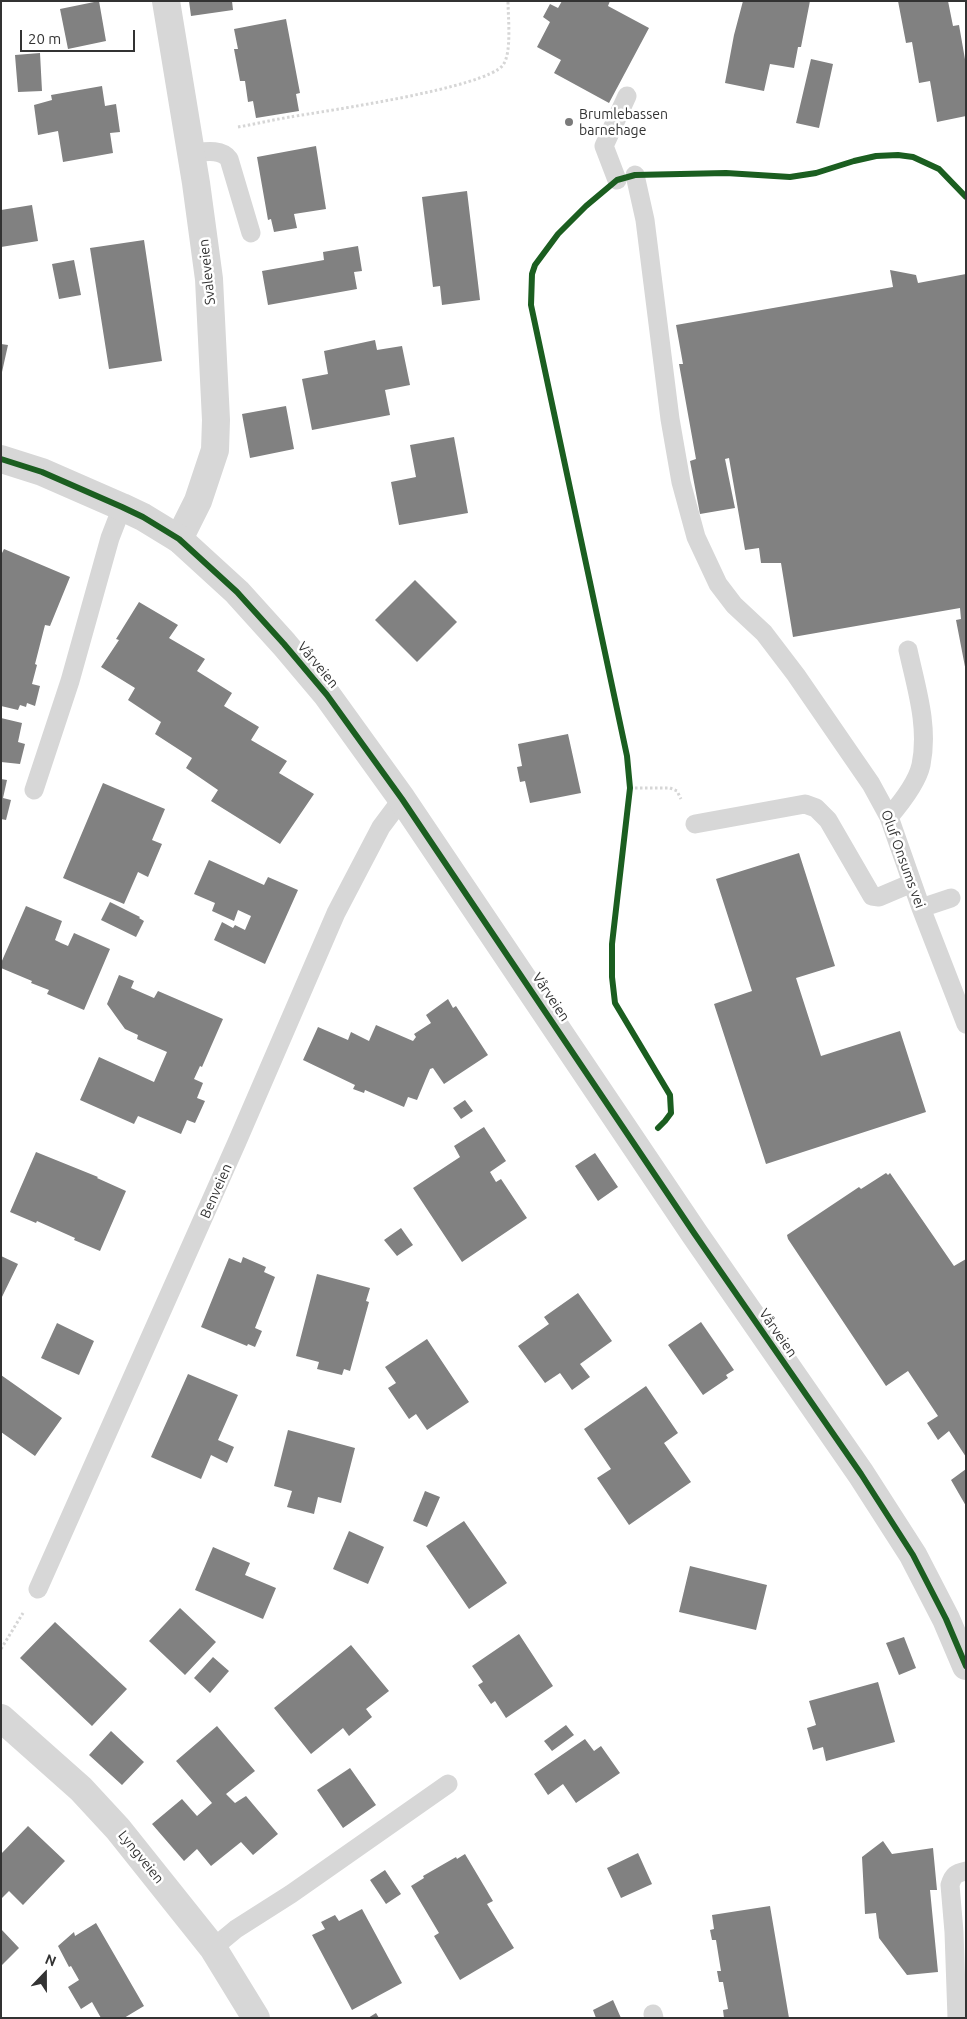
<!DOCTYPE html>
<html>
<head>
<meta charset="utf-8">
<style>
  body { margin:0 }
  #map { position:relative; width:967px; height:2019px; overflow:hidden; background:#fff; font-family:Ubuntu,sans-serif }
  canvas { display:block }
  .frame { position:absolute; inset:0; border:2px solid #333; pointer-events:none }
  .north { position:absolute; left:20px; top:1949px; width:50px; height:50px; -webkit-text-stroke:4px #fff; paint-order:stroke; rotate:22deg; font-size:14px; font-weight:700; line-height:20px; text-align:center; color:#333 }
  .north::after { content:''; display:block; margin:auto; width:18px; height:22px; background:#333; clip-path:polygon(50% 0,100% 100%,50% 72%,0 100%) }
  .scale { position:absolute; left:20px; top:30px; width:115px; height:22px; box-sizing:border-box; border:2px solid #333; border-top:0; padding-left:6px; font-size:15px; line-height:18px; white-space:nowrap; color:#333; -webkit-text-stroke:4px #fff; paint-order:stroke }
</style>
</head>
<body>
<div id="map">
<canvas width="967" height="2019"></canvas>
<div class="frame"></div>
<div class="north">N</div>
<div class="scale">20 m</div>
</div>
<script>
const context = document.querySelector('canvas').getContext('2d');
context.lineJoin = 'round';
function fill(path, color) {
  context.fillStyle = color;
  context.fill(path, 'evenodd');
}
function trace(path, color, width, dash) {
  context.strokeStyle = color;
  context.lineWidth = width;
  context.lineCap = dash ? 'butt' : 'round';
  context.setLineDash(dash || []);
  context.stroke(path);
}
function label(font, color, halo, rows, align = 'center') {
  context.font = font + ' Ubuntu,sans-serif';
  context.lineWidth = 5;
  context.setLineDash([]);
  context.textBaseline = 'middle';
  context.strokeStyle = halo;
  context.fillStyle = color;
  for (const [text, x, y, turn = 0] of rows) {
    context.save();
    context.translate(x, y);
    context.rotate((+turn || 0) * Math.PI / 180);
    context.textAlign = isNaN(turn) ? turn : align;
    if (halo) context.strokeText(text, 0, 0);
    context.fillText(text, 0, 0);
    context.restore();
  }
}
const building = new Path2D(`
  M99,1L106,41L68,49L60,9Z
  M189,1H232L233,10L191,16Z
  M562,1H610L608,6L649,28L609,103L554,73L561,60L537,47L550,22L543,17L550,4L558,8Z
  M743,1H810L801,47H798L794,68L770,64L764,91L725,83L734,35Z
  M898,1H948L953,26L959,25L966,65V116L937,122L930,81L919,83L912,42L906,43Z
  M286,19L300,93L296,94L299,111L256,118L253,101L248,102L245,81H240L234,49H238L234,29Z
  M40,53L42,91L18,92L15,55Z
  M811,59L833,64L819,128L796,123Z
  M102,86L105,106L116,104L120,132L110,133L113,153L63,162L58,131L38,135L34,105L52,100L51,95Z
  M316,146L326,209L294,214L297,228L274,232L271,219L268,220L257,157Z
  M467,191L480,300L442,305L440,286L433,287L422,197Z
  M32,205L38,241L1,247V210Z
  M144,240L162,361L109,369L90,248Z
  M358,246L362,271L354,272L357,289L268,305L262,271L324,260L323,252Z
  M74,260L81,295L59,299L52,264Z
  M890,270L916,275L918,283L966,274V672L956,620L961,619L960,608L793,637L781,563H761L759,548L745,550L729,458L725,459L735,508L700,514L690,461L696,459L679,364H683L676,325L893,287Z
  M375,340L377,350L402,346L410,385L385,390L390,415L312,430L302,379L328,374L324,351Z
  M1,344L8,345L2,372H1Z
  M286,406L294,449L250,458L242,414Z
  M454,437L468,513L399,525L391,482L416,477L410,445Z
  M4,549L70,577L50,626L45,625L35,664L37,665L32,684L40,686L35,706L27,703L26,707L20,705L18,710L1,706V555Z
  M415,580L457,622L417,662L375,620Z
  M139,602L178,625L169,638L205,659L197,671L232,693L224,706L259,727L251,740L287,761L279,773L314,794L280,844L211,801L218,790L186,768L192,758L155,734L161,722L128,700L135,688L101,667L119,640L116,639Z
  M1,718L22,723L18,742L25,744L20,764L1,762Z
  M568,734L581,793L530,803L525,781L520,782L517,767L522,766L518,744Z
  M1,779L7,780L3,798L11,800L6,820L1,819Z
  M103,783L165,809L152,840L162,844L148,877L138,872L124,904L63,878Z
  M799,853L835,966L796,978L821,1056L900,1031L926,1112L766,1164L714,1004L752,991L716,879Z
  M209,860L264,885L268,877L298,890L265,964L214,940L222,922L233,928L235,925L245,930L251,916L238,910L234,921L212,911L215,903L194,894Z
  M110,902L140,917L139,918L144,921L136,937L101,920Z
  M26,906L62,921L55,940L61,943L68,946L74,933L110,949L84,1010L47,994L49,990L31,983L32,981L1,968V963Z
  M119,975L134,981L131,988L154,998L158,991L223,1019L202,1067L200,1066L194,1079L203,1083L197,1098L205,1101L195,1123L187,1120L181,1134L138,1116L134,1124L80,1100L99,1057L154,1082L167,1052L137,1039L138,1035L125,1029L107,1004Z
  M448,999L453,1008L456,1006L488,1055L444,1084L433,1068L430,1069L417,1100L408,1097L404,1107L365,1090L364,1093L353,1089L355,1085L303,1060L318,1027L348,1040L351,1032L369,1041L376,1025L413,1041L416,1037L414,1034L431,1023L426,1015Z
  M465,1100L473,1111L461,1119L453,1108Z
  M484,1127L506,1161L490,1172L496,1182L501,1179L527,1218L462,1262L413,1188L460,1157L454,1146Z
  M36,1152L98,1177L97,1178L126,1191L100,1251L74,1240L75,1238L37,1221L36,1223L10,1212Z
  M595,1153L618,1187L598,1201L575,1166Z
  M886,1173L888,1175L890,1173L954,1266L966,1259V1457L949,1431L938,1440L927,1423L938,1416L908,1371L886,1386L788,1239L787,1235L859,1187L861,1189Z
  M401,1228L413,1245L397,1256L384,1240Z
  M1,1256L18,1264L1,1299Z
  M243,1257L266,1267L264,1272L275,1277L255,1328L262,1331L255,1347L248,1344L247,1346L201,1327L229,1258L241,1263Z
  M317,1274L370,1288L366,1301L369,1302L350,1371L344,1369L342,1375L317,1369L319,1362L296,1356Z
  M578,1293L612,1341L580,1364L590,1377L572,1390L560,1373L545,1383L518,1346L549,1324L544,1317Z
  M701,1322L734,1370L726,1375L728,1378L703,1395L668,1345Z
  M57,1323L94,1341L79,1375L41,1358Z
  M427,1339L469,1402L427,1430L416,1414L409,1419L388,1388L396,1383L385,1367Z
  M188,1374L238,1395L218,1440L234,1447L227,1463L211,1455L201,1479L151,1457Z
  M1,1375L62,1418L35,1456L1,1432Z
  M646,1386L678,1433L664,1443L691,1482L629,1525L597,1478L611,1469L584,1429Z
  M288,1430L355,1448L341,1503L318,1497L314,1514L287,1507L292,1491L274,1486Z
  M966,1469V1506L951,1480Z
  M425,1491L440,1497L427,1527L413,1521Z
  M464,1521L507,1583L469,1609L426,1546Z
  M349,1531L384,1547L368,1584L333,1569Z
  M213,1547L250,1563L245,1575L276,1588L263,1619L195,1590Z
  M690,1566L767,1585L756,1630L679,1612Z
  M180,1608L216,1642L185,1675L149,1641Z
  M55,1622L127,1689L92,1726L20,1658Z
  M519,1634L553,1686L506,1718L495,1701L491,1704L478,1685L483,1682L472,1666Z
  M904,1637L916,1668L899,1675L886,1643Z
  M351,1645L389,1691L366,1709L372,1717L349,1736L343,1728L311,1754L274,1708Z
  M213,1657L229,1671L210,1693L194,1678Z
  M878,1682L895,1742L826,1761L823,1747L813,1750L807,1728L816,1725L809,1701Z
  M566,1725L574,1735L552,1751L544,1741Z
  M217,1726L255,1771L226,1794L235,1803L246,1796L278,1834L253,1855L241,1842L211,1866L197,1849L184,1861L152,1824L182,1799L197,1816L212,1803L176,1761Z
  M111,1731L144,1762L122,1785L89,1755Z
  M585,1739L594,1751L601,1746L620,1773L576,1803L563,1784L548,1795L534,1774Z
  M350,1768L376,1805L343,1828L317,1790Z
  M28,1826L65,1861L23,1905L9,1891L1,1899V1854Z
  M883,1841L892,1854L933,1848L937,1890H930L938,1972L907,1975L879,1938L876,1913L865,1914L862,1857Z
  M638,1853L652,1884L621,1898L607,1868Z
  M465,1854L493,1901L487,1904L514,1948L460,1980L434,1936L439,1933L411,1886L424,1878L423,1876L456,1857L457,1859Z
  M385,1870L401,1894L386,1904L370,1880Z
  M770,1906L789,2018H724L723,2010L728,2009L723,1982H719L717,1971H721L716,1940H712L710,1930L714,1929L712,1915Z
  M362,1909L402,1983L352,2010L312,1935L325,1929L321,1922L335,1915L339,1921Z
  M96,1923L144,2006L124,2018H101L92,2002L81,2009L68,1987L79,1980L71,1966L69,1967L58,1946L74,1932L75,1936Z
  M1,1929L19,1948L1,1966Z
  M613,2000L621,2018H596L593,2010Z
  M376,2013L379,2018H368Z`);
const path = new Path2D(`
  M238,127C255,124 272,120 290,117C325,111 486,88 503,65C512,53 508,17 508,1
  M630,788H670L677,791L681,799
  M1,1649L23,1613`);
const service = new Path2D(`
  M190,153C203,152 221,148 229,159L251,233
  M635,175L645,220L670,419L681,482L696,537L718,584L734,605L764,633L796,675L871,784L889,817L921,908L966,1024
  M617,180L604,146L627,96
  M34,790L70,681L110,538L122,507
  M889,817C901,803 917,783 921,765C929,726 916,687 908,650
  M695,824L805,804L816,808L828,820L872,896L879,897L912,883
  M921,908L951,898
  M38,1589L237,1142L336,913L381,827L402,799
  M213,1948L236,1929L291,1894L448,1784
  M653,2014L654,2018
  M957,2018L954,1932L950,1885C953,1875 956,1873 966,1871`);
const minor = new Path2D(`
  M166,1L196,183L209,279L216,420L215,450L198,501L179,539
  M1,1718L81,1789L118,1829L213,1948L256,2018`);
const tertiary = new Path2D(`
  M1,459L42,472L122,507L143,517L179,539L237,592L284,644L327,695L402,799L694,1233L861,1474L913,1555L946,1619L966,1666`);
const cycleway = new Path2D(`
  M1,459L42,472L122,507L143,517L179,539L237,592L284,644L327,695L402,799L694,1233L861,1474L913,1555L946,1619L966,1666
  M658,1128L665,1121L671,1113L670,1095L615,1003L612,977V944L630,788L627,756L531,305L532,274L535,265L558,234L586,206L617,180L635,175L726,173L790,177L816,173L854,161L876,156L898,155L913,157L939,169L966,197`);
const markers = [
  [569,122,5,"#7a7a7a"]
];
const poiNames = [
  ["Brumlebassen",579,114],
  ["barnehage",579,130]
];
const streetNames = [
  ["Svaleveien",207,272,-96],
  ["Vårveien",318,665,50],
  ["Oluf Onsums vei",903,859,70],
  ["Vårveien",551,997,56],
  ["Benveien",216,1191,-66],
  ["Vårveien",778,1333,55],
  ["Lyngveien",141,1857,51]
];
fill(building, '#818181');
trace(path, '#d6d6d6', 3, [2.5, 2.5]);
trace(service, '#d7d7d7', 19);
trace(minor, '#d7d7d7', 28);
trace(tertiary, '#d7d7d7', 28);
trace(cycleway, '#1b5e20', 6);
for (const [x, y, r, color] of markers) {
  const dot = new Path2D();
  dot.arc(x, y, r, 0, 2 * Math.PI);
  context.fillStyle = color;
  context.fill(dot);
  trace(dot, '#fff', 2);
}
label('14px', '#333', '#fff', poiNames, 'left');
label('14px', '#333', '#fff', streetNames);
</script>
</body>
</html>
